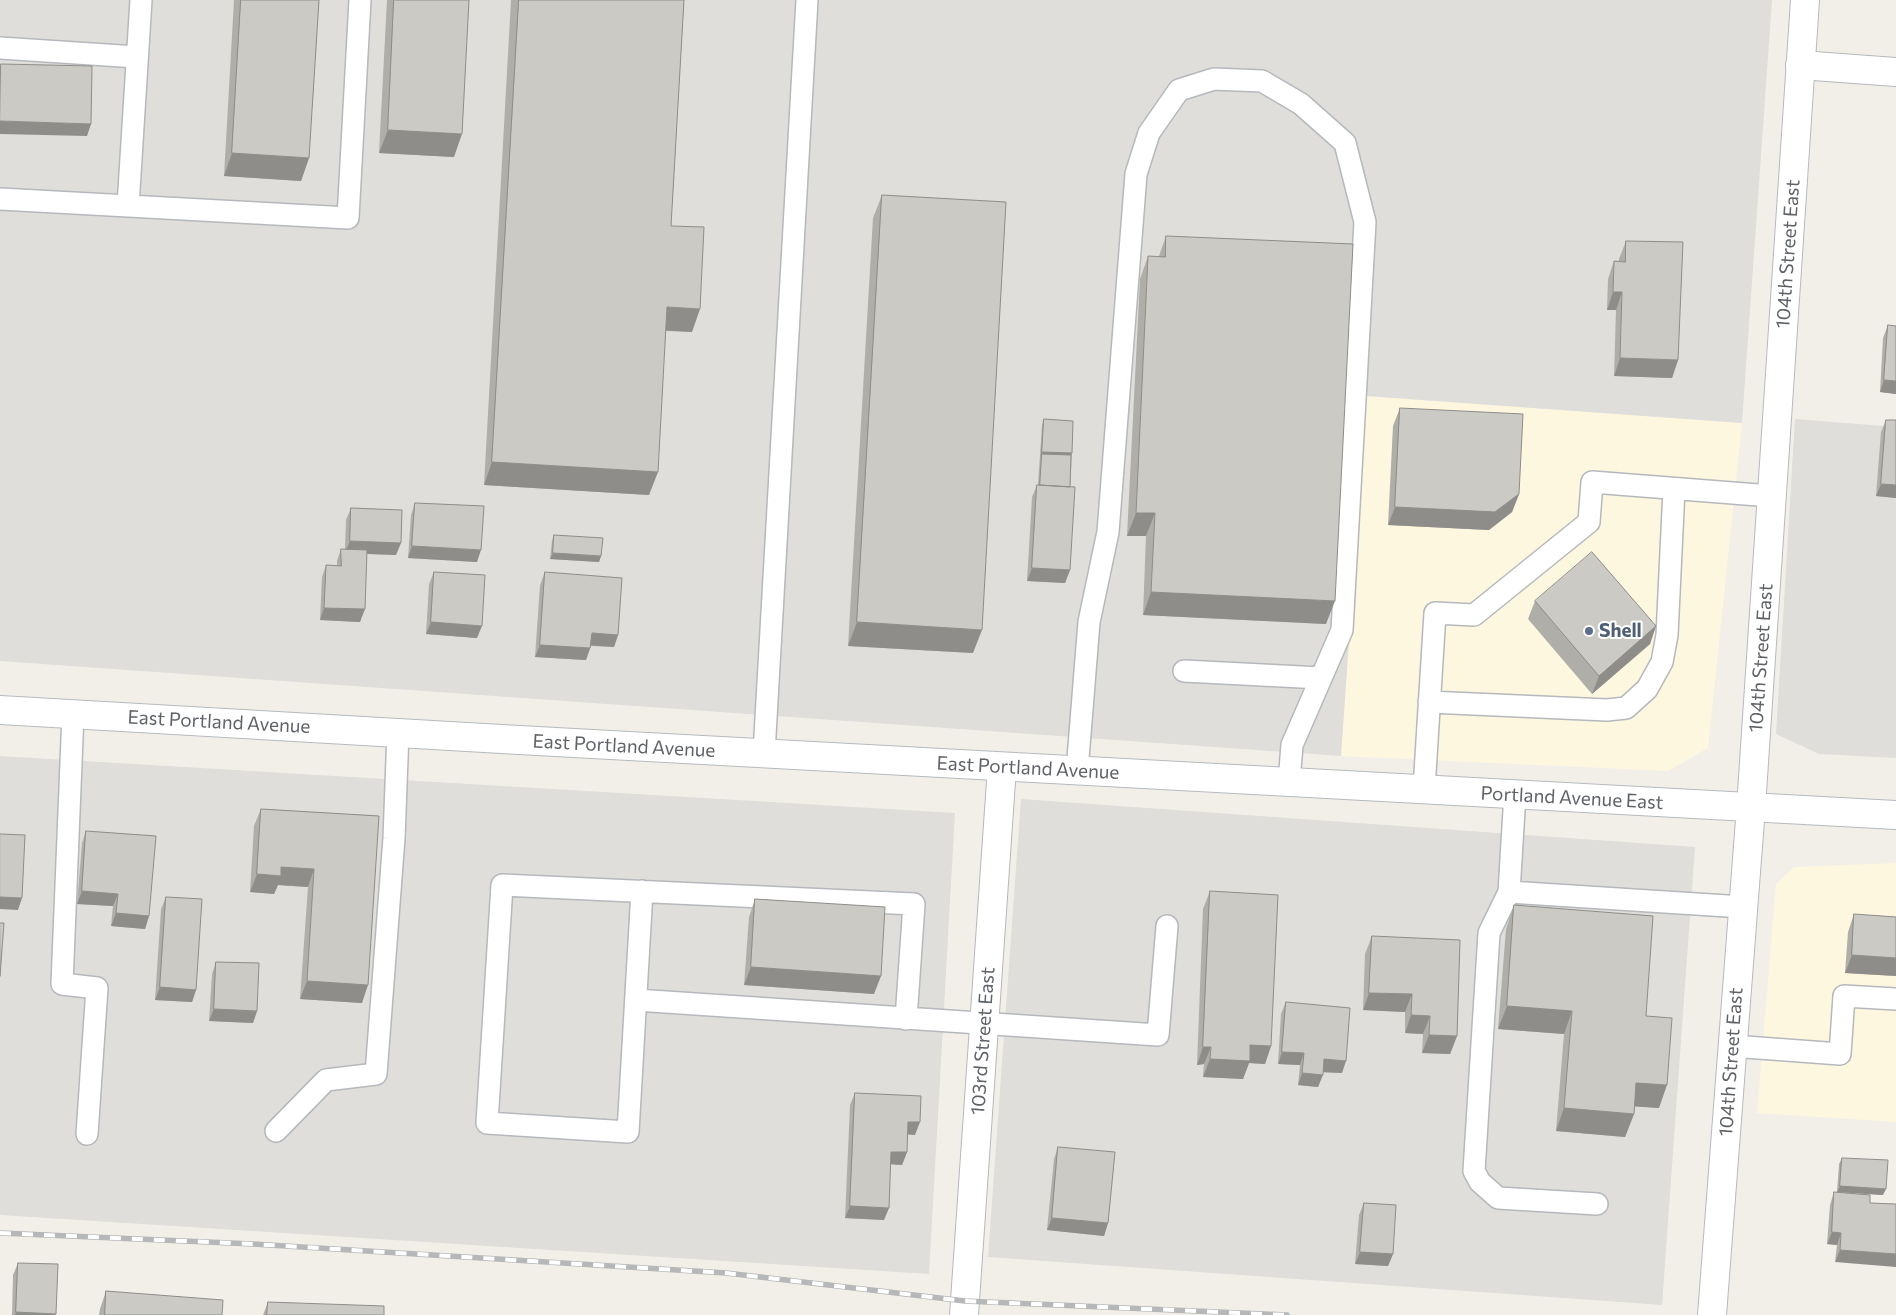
<!DOCTYPE html>
<html>
<head>
<meta charset="utf-8">
<style>
  body { margin:0 }
  canvas { display:block; background:#f1efe8 }
</style>
</head>
<body>
<canvas width="1896" height="1315"></canvas>
<script>
const context = document.querySelector('canvas').getContext('2d');
context.lineJoin = 'round';
function fill(path, color) {
  context.fillStyle = color;
  context.fill(path, 'evenodd');
}
function trace(path, color, width, dash) {
  context.strokeStyle = color;
  context.lineWidth = width;
  context.lineCap = dash ? 'butt' : 'round';
  context.setLineDash(dash || []);
  context.stroke(path);
}
function label(font, color, halo, rows, align = 'center') {
  context.font = font + ' Commissioner,sans-serif';
  context.lineWidth = 4;
  context.setLineDash([]);
  context.textBaseline = 'middle';
  context.strokeStyle = halo;
  context.fillStyle = color;
  for (const [text, x, y, turn = 0] of rows) {
    context.save();
    context.translate(x, y);
    context.rotate((+turn || 0) * Math.PI / 180);
    context.textAlign = isNaN(turn) ? turn : align;
    if (halo) context.strokeText(text, 0, 0);
    context.fillText(text, 0, 0);
    context.restore();
  }
}
const commercial = new Path2D(`
  M1366,396L1742,423L1708,748L1668,771L1341,756Z
  M1896,863V1122L1757,1113L1776,884L1794,867Z`);
const industrial = new Path2D(`
  M0,0H1772L1742,423L1366,396L1341,756L0,661Z
  M1795,419L1896,427V758L1819,754L1776,734Z
  M0,756L955,813L929,1274L0,1215Z
  M1021,799L1695,847L1662,1305L988,1257Z`);
const lane = new Path2D(`
  M0,48L137,57
  M0,199L348,218L360,0
  M128,206L141,0
  M1184,671L1321,678
  M1429,702L1607,710L1626,708L1647,689L1662,662L1667,635L1674,489
  M73,714L62,984L97,988L87,1134
  M764,753L807,0
  M1077,771L1089,622L1108,532L1136,174L1149,133L1179,90L1214,79L1262,81L1301,104L1345,143L1365,222L1342,630L1292,745L1289,782
  M1424,789L1435,613L1474,615L1589,522L1592,482L1771,496
  M1515,794L1509,892L1743,907
  M642,891L628,1132L487,1123L502,885L914,904L906,1019
  M1509,892L1489,933L1474,1171L1480,1182L1498,1198L1597,1204
  M636,1000L1158,1035L1167,926
  M1732,1046L1840,1054L1844,996L1896,999
  M276,1131L326,1080L376,1074L394,838L398,732`);
const street = new Path2D(`
  M1800,65L1896,72
  M964,1315L1002,767`);
const secondary = new Path2D(`
  M0,710L519,740L1896,815
  M1712,1315L1751,807L1805,0`);
const rail = new Path2D(`
  M0,1233L253,1244L726,1273L965,1301L1287,1315`);
const wall = new Path2D(`
  M234,0H319L309,158L301,181L224,176Z
  M387,0H469L454,157L379,153Z
  M511,0H684L671,226L692,332L666,331L649,495L484,485Z
  M882,195L973,653L848,646L873,218Z
  M1166,236L1326,624L1143,615L1146,536H1127L1140,279L1148,256H1159Z
  M1626,241L1678,360L1672,378L1614,376L1616,310H1607L1608,279L1614,261H1619V259Z
  M1888,325L1896,326V394L1880,392L1883,338Z
  M1400,408L1519,494L1512,512L1489,530L1388,525L1393,426Z
  M1044,419L1072,453L1070,487V570L1065,583L1027,581L1032,497L1037,485H1038L1042,425Z
  M1886,420H1896V498L1876,496L1881,432Z
  M415,503L477,562L408,558L411,515Z
  M351,508L396,555L366,554L360,622L320,620L322,577L326,565L337,566V561L341,549H345L346,520Z
  M554,535L601,556L599,562L550,559L552,541Z
  M434,572L477,638L426,634L429,584Z
  M545,572L618,635L614,647L591,646L586,660L535,657L540,585Z
  M1535,601L1656,626L1650,644L1592,694L1528,619Z
  M261,809L379,816L362,1003L300,999L308,887L278,885L274,894L250,892L254,826Z
  M86,831L149,916L145,929L111,926L113,906L77,904L82,843Z
  M1210,891L1271,1046L1265,1064L1249,1063L1243,1079L1203,1077L1204,1064L1197,1065L1203,909Z
  M166,897L196,990L192,1002L155,1000L161,909Z
  M755,899L874,994L744,985L749,917Z
  M1514,905L1646,1016L1659,1108L1634,1106V1114L1625,1137L1556,1131L1564,1034L1498,1029L1506,929Z
  M1854,914L1896,917V976L1845,973L1848,932Z
  M1372,936L1457,1036L1450,1054L1422,1053L1423,1034L1405,1033V1012L1363,1010L1365,954Z
  M216,962L257,1011L253,1023L209,1021L212,974Z
  M1286,1002L1342,1073L1323,1072L1318,1087L1298,1085L1300,1065L1278,1064L1281,1014Z
  M855,1093L915,1135L907,1134V1152L902,1165L891,1164L884,1220L845,1218L850,1105Z
  M1058,1147L1108,1223L1104,1236L1047,1230L1054,1159Z
  M1842,1158L1883,1195L1837,1192L1839,1164Z
  M1834,1192L1870,1195L1835,1262L1837,1245L1827,1244L1830,1205Z
  M1364,1203L1393,1254L1388,1266L1355,1264L1359,1215Z
  M18,1263L56,1314L55,1315H12L13,1275Z
  M106,1291L222,1315H99L100,1309Z
  M268,1302L384,1315H263Z`);
const shadedWall = new Path2D(`
  M0,121L91,124L87,136L0,134Z
  M388,130L462,134L454,157L379,153Z
  M232,153L309,158L301,181L224,176Z
  M1613,292H1622L1616,310H1607Z
  M667,307L700,309L692,332L659,330Z
  M1620,358L1678,360L1672,378L1614,376Z
  M1884,380L1896,381V394L1880,392Z
  M1042,452L1072,453L1069,459L1042,454L1040,458Z
  M492,462L658,472L649,495L484,485Z
  M1881,484L1896,485V498L1876,496Z
  M1519,494L1512,512L1489,530L1388,525L1395,507Z
  M1136,513H1155L1146,536H1127Z
  M350,541L401,543L396,555L345,553Z
  M412,546L481,550L477,562L408,558Z
  M553,553L601,556L599,562L550,559Z
  M1032,568L1070,570L1065,583L1027,581Z
  M1151,592L1335,601L1326,624L1143,615Z
  M324,608L365,609L360,622L320,620Z
  M431,622L482,626L477,638L426,634Z
  M857,622L982,630L973,653L848,646Z
  M1656,626L1650,644L1592,694L1599,676Z
  M592,633L618,635L614,647L587,645Z
  M540,645L590,648L586,660L535,657Z
  M281,867L314,869L308,887L278,885L274,894L250,892L257,874Z
  M82,891L118,894L113,906L77,904Z
  M0,897L22,898L18,910L0,909Z
  M116,913L149,916L145,929L111,926Z
  M1852,955L1896,958V976L1845,973Z
  M751,967L881,976L874,994L744,985Z
  M307,981L368,985L362,1003L300,999Z
  M160,987L196,990L192,1002L155,1000Z
  M1369,993L1412,994L1405,1012L1363,1010Z
  M1507,1006L1572,1011L1564,1034L1498,1029Z
  M214,1009L257,1011L253,1023L209,1021Z
  M1411,1015L1430,1016L1423,1034L1405,1033Z
  M1429,1035L1457,1036L1450,1054L1422,1053Z
  M1250,1045L1271,1046L1265,1064L1249,1063L1243,1079L1203,1077L1210,1059Z
  M1203,1047H1211L1204,1064L1197,1065Z
  M1282,1052L1304,1053L1300,1065L1278,1064Z
  M1324,1059L1346,1061L1342,1073L1320,1072Z
  M1302,1073L1323,1075L1318,1087L1298,1085Z
  M1636,1083L1667,1085L1659,1108L1628,1106Z
  M1564,1108L1634,1114L1625,1137L1556,1131Z
  M908,1122H920L915,1135L903,1134Z
  M891,1152H907L902,1165L887,1164Z
  M1840,1186L1886,1189L1883,1195L1837,1192Z
  M850,1206L889,1208L884,1220L845,1218Z
  M1052,1218L1108,1223L1104,1236L1047,1230Z
  M1832,1232L1841,1233L1837,1245L1827,1244Z
  M1840,1250L1896,1254V1267L1835,1262Z
  M1360,1252L1393,1254L1388,1266L1355,1264Z
  M16,1312L56,1314L55,1315H15Z`);
const building = new Path2D(`
  M241,0H319L309,158L232,153Z
  M394,0H469L462,134L388,130Z
  M519,0H684L671,226L704,227L700,309L667,307L658,472L492,462Z
  M1,64L92,66L91,124L0,121Z
  M882,195L1006,202L982,630L857,622Z
  M1166,236L1353,244L1335,601L1151,592L1155,513H1136L1148,256L1165,257Z
  M1626,241L1683,242L1678,360L1620,358L1622,292H1613L1614,261L1625,262Z
  M1888,325L1896,326V381L1884,380Z
  M1400,408L1523,414L1519,494L1495,512L1395,507Z
  M1044,419L1073,421L1072,453L1042,452Z
  M1886,420H1896V485L1881,484Z
  M1042,454L1071,455L1070,487L1040,485Z
  M1037,485L1075,487L1070,570L1032,568Z
  M415,503L484,506L481,550L412,546Z
  M351,508L402,510L401,543L350,541Z
  M554,535L603,538L601,556L553,553Z
  M341,549L367,550L365,609L324,608L326,565L341,566Z
  M1592,552L1656,626L1599,676L1535,601Z
  M434,572L485,575L482,626L431,622Z
  M545,572L622,578L618,635L592,633L590,648L540,645Z
  M261,809L379,816L368,985L307,981L314,869L281,867V876L257,874Z
  M86,831L156,836L149,916L116,913L118,894L82,891Z
  M0,834L25,835L22,898L0,897Z
  M1210,891L1278,895L1271,1046L1250,1045V1061L1210,1059L1211,1047H1203Z
  M166,897L202,899L196,990L160,987Z
  M755,899L885,907L881,976L751,967Z
  M1514,905L1653,916L1646,1016L1672,1018L1667,1085L1636,1083L1634,1114L1564,1108L1572,1011L1507,1006Z
  M1854,914L1896,917V958L1852,955Z
  M0,923H4L0,976Z
  M1372,936L1460,940L1457,1036L1429,1035L1430,1016L1411,1015L1412,994L1369,993Z
  M216,962L259,963L257,1011L214,1009Z
  M1286,1002L1350,1008L1346,1061L1324,1059L1323,1075L1302,1073L1304,1053L1282,1052Z
  M855,1093L921,1096L920,1122H908L907,1152H891L889,1208L850,1206Z
  M1058,1147L1115,1152L1108,1223L1052,1218Z
  M1842,1158L1888,1160L1886,1189L1840,1186Z
  M1834,1192L1870,1195V1203L1896,1204V1254L1840,1250L1841,1233L1832,1232Z
  M1364,1203L1396,1205L1393,1254L1360,1252Z
  M18,1263L58,1264L56,1314L16,1312Z
  M106,1291L223,1300L222,1315H105Z
  M268,1302L384,1306V1315H267Z`);
const markers = [
  [1589,631,5,"#5c6f8a"]
];
const streetNames = [
  ["104th Street East",1788,254,-86],
  ["104th Street East",1761,658,-86],
  ["East Portland Avenue",219,722,3],
  ["East Portland Avenue",624,746,3],
  ["East Portland Avenue",1028,768,3],
  ["Portland Avenue East",1572,798,3],
  ["103rd Street East",983,1041,-86],
  ["104th Street East",1731,1062,-86]
];
const serviceNames = [
  ["Shell",1599,631]
];
fill(commercial, '#fef7e0');
fill(industrial, '#e0deda');
trace(lane, '#b5b8bc', 24);
trace(street, '#b5b8bc', 30);
trace(secondary, '#b6babf', 30);
trace(lane, '#fff', 21);
trace(street, '#fff', 28);
trace(secondary, '#fff', 28);
trace(rail, '#b6b7b8', 5.5);
trace(rail, '#fff', 4, [11]);
fill(wall, '#afaea9');
fill(shadedWall, '#8f8d8a');
fill(building, '#cccac5');
trace(building, '#8f8d8a', 1);
for (const [x, y, r, color] of markers) {
  const dot = new Path2D();
  dot.arc(x, y, r, 0, 2 * Math.PI);
  context.fillStyle = color;
  context.fill(dot);
  trace(dot, '#fff', 2);
}
label('19px', '#5f6368', '#fff', streetNames);
label('bold 19px', '#4e5e75', '#fff', serviceNames, 'left');
</script>
</body>
</html>
